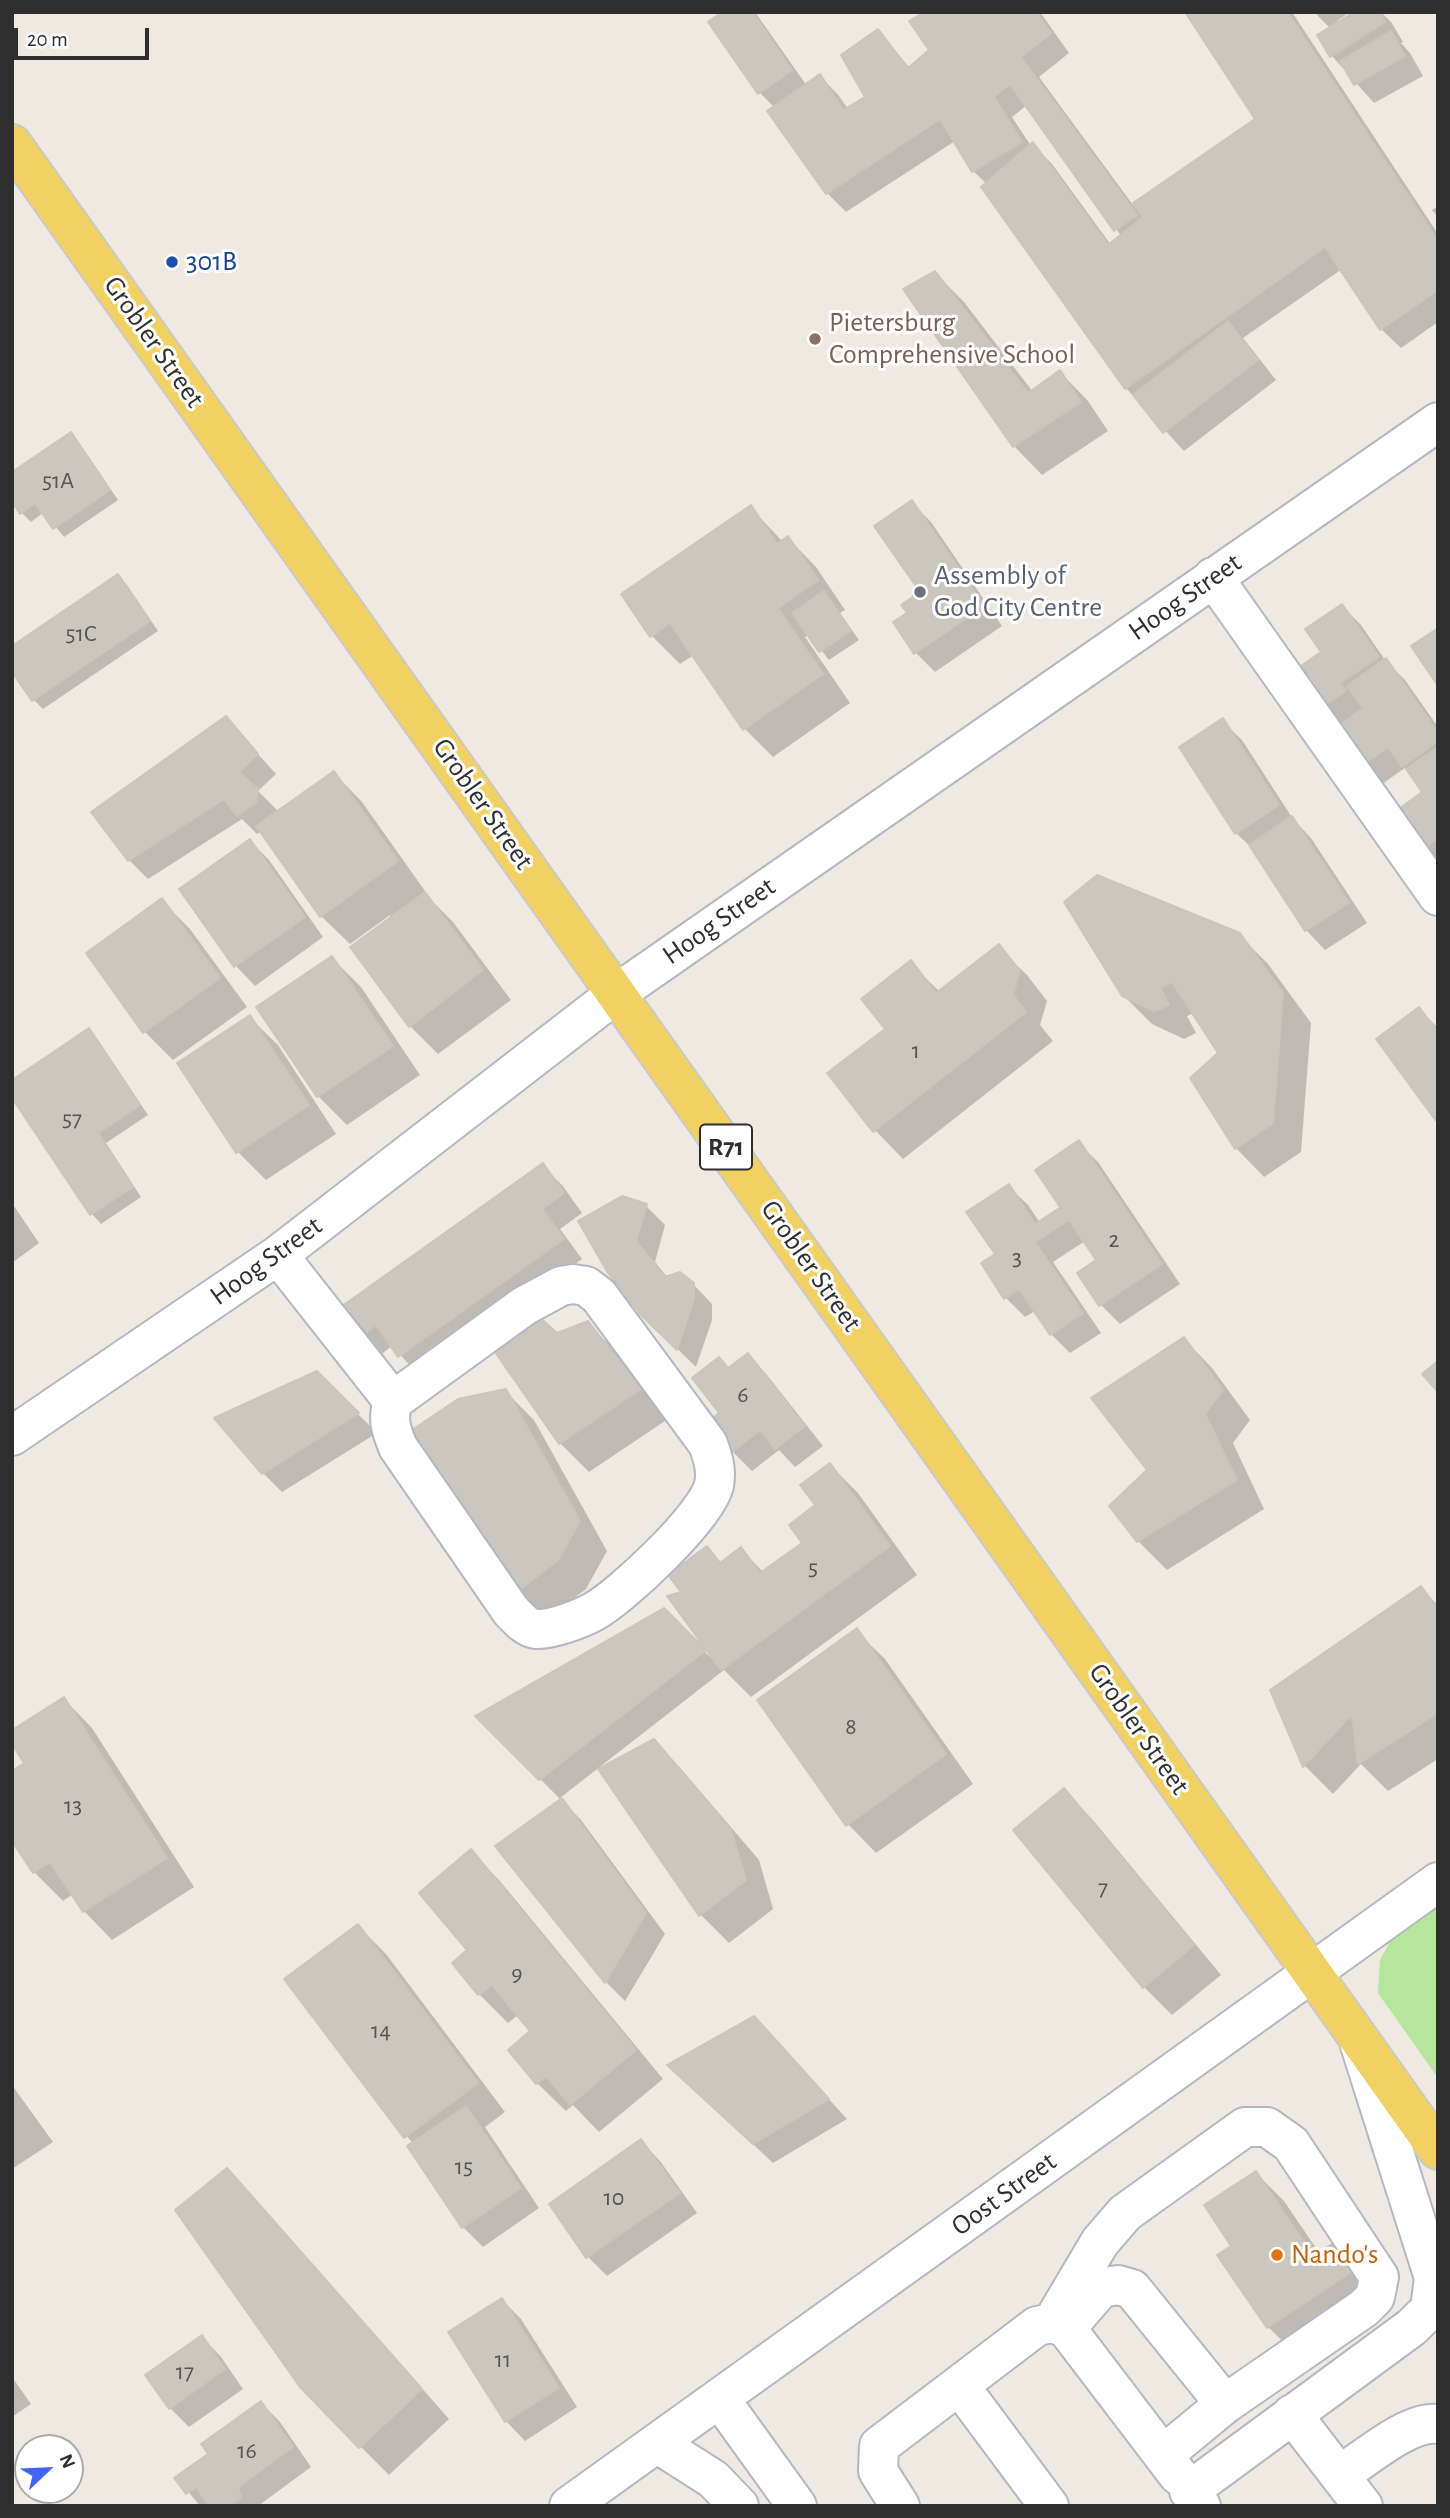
<!DOCTYPE html>
<html>
<head>
<meta charset="utf-8">
<style>
  body { margin:0 }
  #map { position:relative; width:1450px; height:2518px; overflow:hidden; background:#efe9e1; font-family:"Alegreya Sans",sans-serif }
  canvas { display:block }
  .frame { position:absolute; inset:0; border:14px solid #2e2e2e; pointer-events:none }
  .north { position:absolute; left:14px; top:2434px; width:70px; height:70px; box-sizing:border-box; background:#fff; border:2px solid #ababab; border-radius:50%; rotate:67deg; font-size:19px; font-weight:700; line-height:28px; text-align:center; color:#2e2e2e }
  .north::after { content:''; display:block; margin:auto; width:24px; height:32px; background:#4264fb; clip-path:polygon(50% 0,100% 100%,50% 72%,0 100%) }
  .scale { position:absolute; left:14px; top:28px; width:135px; height:32px; box-sizing:border-box; border:4px solid #2e2e2e; border-top:0; padding-left:9px; font-size:21px; line-height:24px; white-space:nowrap; color:#2e2e2e; -webkit-text-stroke:5px #fff; paint-order:stroke }
</style>
</head>
<body>
<div id="map">
<canvas width="1450" height="2518"></canvas>
<div class="frame"></div>
<div class="north">N</div>
<div class="scale">20 m</div>
</div>
<script>
const context = document.querySelector('canvas').getContext('2d');
context.lineJoin = 'round';
function fill(path, color) {
  context.fillStyle = color;
  context.fill(path, 'evenodd');
}
function trace(path, color, width, dash) {
  context.strokeStyle = color;
  context.lineWidth = width;
  context.lineCap = dash ? 'butt' : 'round';
  context.setLineDash(dash || []);
  context.stroke(path);
}
function label(font, color, halo, rows, align = 'center') {
  context.font = font + ' "Alegreya Sans",sans-serif';
  context.lineWidth = 6;
  context.setLineDash([]);
  context.textBaseline = 'middle';
  context.strokeStyle = halo;
  context.fillStyle = color;
  for (const [text, x, y, turn = 0] of rows) {
    context.save();
    context.translate(x, y);
    context.rotate((+turn || 0) * Math.PI / 180);
    context.textAlign = isNaN(turn) ? turn : align;
    if (halo) context.strokeText(text, 0, 0);
    context.fillText(text, 0, 0);
    context.restore();
  }
}
const green = new Path2D(`
  M1438,1901V2078L1378,1993L1380,1960L1396,1931Z`);
const shadow = new Path2D(`
  M725,12H755L807,86L820,76L839,96L848,109L867,98L878,32L910,68L931,50L927,12H1040L1069,53L1039,77L1133,205L1257,119L1187,12H1292L1438,234V322L1401,348L1381,329L1342,269L1243,338L1276,380L1184,451L1126,388L987,184L973,171L955,141L846,212L827,193L775,108L760,93ZM1027,105L1122,237L1111,245L1052,164L1033,145L1031,146L1012,117Z
  M1314,12H1350L1337,21L1339,24L1357,12H1381L1391,22L1403,42L1401,43L1410,53L1423,76L1374,103L1332,56L1319,36L1331,29Z
  M1438,206V217L1432,210Z
  M935,273L964,302L1033,392L1060,372L1088,401L1108,431L1042,475L1014,446Z
  M71,435L80,444L118,500L64,537L44,512L31,522L21,512Z
  M912,503L931,522L1002,626L935,672L915,652L909,614L922,593Z
  M750,507L783,542L788,538L816,567L845,610L840,613L859,640L829,660L809,634L805,637L850,703L773,757L745,729L694,655L680,664L652,636Z
  M118,576L127,585L158,631L43,709L34,700L12,669Z
  M1342,606L1361,625L1385,660L1405,680L1438,727V870L1419,851L1425,793L1412,774L1405,768L1379,786L1316,710L1323,653Z
  M226,719L276,774L258,791L277,810L276,814L334,773L362,802L425,891L423,892L453,922L511,1000L438,1054L410,1026L390,915L350,944L321,916L262,831L257,834L242,819L148,879L129,860Z
  M1222,721L1242,740L1293,819L1311,838L1367,923L1325,950L1306,930L1255,851L1236,833Z
  M250,841L269,860L323,937L255,986L236,966L182,889Z
  M162,901L190,929L247,1007L173,1060L145,1032Z
  M1239,935L1268,964L1311,1023L1301,1152L1264,1177L1236,1148L1192,1079L1220,1053L1194,1013L1187,1016L1196,1033L1184,1039L1152,1024L1123,995Z
  M998,947L1027,975L1047,1001L1040,1025L1053,1041L903,1159L875,1130L910,963L940,992Z
  M332,958L361,987L420,1075L347,1125L318,1096L259,1008Z
  M1419,1009L1438,1028V1121L1379,1039Z
  M249,1017L278,1045L336,1134L266,1180L238,1152Z
  M88,1031L98,1040L148,1115L106,1143L141,1197L101,1224L92,1214L12,1095Z
  M1078,1143L1098,1162L1180,1284L1120,1324L1101,1305L1099,1261L1085,1241L1053,1262L1101,1333L1070,1353L1051,1334L1035,1311L1025,1317L1006,1298L983,1264L997,1254L1008,1186L1028,1205L1040,1223L1063,1207Z
  M542,1166L562,1185L582,1213L560,1229L582,1259L419,1375L392,1346L379,1356L360,1336Z
  M12,1203L39,1243L12,1263Z
  M646,1206L665,1225L655,1262L668,1278L693,1284L712,1304V1320L696,1367L642,1314L609,1272Z
  M587,1323L616,1351L668,1419L589,1472L560,1443L498,1352L557,1335Z
  M1184,1339L1212,1368L1250,1420L1233,1443L1264,1509L1167,1570L1138,1541L1150,1470Z
  M748,1355L767,1375L823,1446L795,1467L779,1450L752,1471L733,1452L709,1423L721,1413L729,1369Z
  M317,1373L377,1433L282,1492L263,1473Z
  M505,1391L534,1420L607,1551L586,1589L546,1619L518,1591Z
  M830,1465L858,1493L917,1575L751,1697L724,1670L560,1798L581,1820L665,1934L625,2001L606,1982L497,1846L562,1801L478,1716L664,1610L714,1661L716,1660L684,1593L707,1548L722,1564L741,1549L764,1573L804,1543Z
  M1420,1588L1438,1605V1759L1388,1791L1361,1764L1333,1794L1305,1766L1273,1690Z
  M856,1631L885,1659L973,1784L876,1853L848,1824Z
  M64,1699L92,1728L194,1887L112,1940L84,1911L73,1894L63,1901L34,1872L26,1764Z
  M654,1741L682,1770L759,1860L773,1909L729,1943L701,1915L601,1770Z
  M1064,1791L1092,1819L1221,1975L1172,2015L1144,1987Z
  M471,1852L499,1880L663,2079L599,2132L573,2105L566,2111L537,2083L532,2032L518,2015L508,2023L479,1994L454,1964L469,1950Z
  M358,1926L386,1954L505,2112L485,2127L539,2208L483,2247L463,2227L409,2147L413,2144L286,1979Z
  M773,2038L847,2119L773,2163L689,2084Z
  M12,2085L53,2142L12,2169Z
  M641,2141L660,2161L697,2213L607,2276L588,2257L551,2204Z
  M227,2171L255,2199L449,2419L389,2475L360,2446Z
  M1256,2173L1284,2201L1320,2254L1332,2246L1360,2275L1377,2302L1297,2355L1268,2327L1234,2246Z
  M502,2300L521,2319L577,2407L525,2441L506,2421Z
  M202,2337L221,2357L243,2389L189,2427L170,2408Z
  M12,2377L31,2404L12,2417Z
  M261,2403L280,2422L311,2467L258,2506H200L177,2478L210,2454Z`);
const building = new Path2D(`
  M722,12H752L792,70L758,94L708,22Z
  M924,12H1036L1051,33L1021,57L1137,215L1114,231L1010,84L994,97L1022,142L972,172L940,119L826,194L767,111L820,74L843,110L865,97L841,55L878,29L908,68L929,50L909,21Z
  M1185,12H1287L1438,241V290L1380,330L1325,247L1125,389L981,187L1033,142L1108,245L1143,217L1133,203L1255,119Z
  M1354,12H1379L1385,22L1330,57L1317,35Z
  M1391,31L1405,56L1354,85L1340,61Z
  M935,271L1028,393L1060,370L1081,402L1013,447L903,289Z
  M1228,321L1258,360L1163,433L1133,395Z
  M71,432L110,490L53,529L35,503L20,514L12,502V472Z
  M912,500L984,606L914,654L893,622L907,613L901,605L920,592L874,526Z
  M751,505L777,544L788,536L818,580L778,608L823,674L743,730L670,623L650,637L621,594Z
  M118,574L150,621L32,701L12,672V646Z
  M824,591L851,631L819,652L792,613Z
  M1342,604L1379,657L1340,683L1346,691L1315,711L1289,674L1321,652L1305,629Z
  M1438,628V686L1411,646Z
  M1386,658L1438,733V741L1402,767L1388,747L1358,768L1333,730L1363,708L1347,686Z
  M226,716L258,754L239,772L258,789L256,803L237,816L224,799L128,861L91,812Z
  M1223,718L1279,805L1235,834L1179,747Z
  M1438,747V838L1418,852L1392,814L1422,792L1406,769Z
  M334,771L398,861L320,917L256,826Z
  M1292,816L1349,903L1305,931L1249,845Z
  M250,839L305,917L234,967L179,889Z
  M1097,875L1240,933L1283,993L1273,1123L1235,1149L1190,1078L1218,1053L1172,982L1160,987L1169,1005L1154,1011L1122,996L1064,902Z
  M425,892L483,970L409,1027L350,947Z
  M162,898L220,978L143,1033L86,953Z
  M999,944L1020,971L1013,995L1026,1012L873,1132L827,1073L885,1029L861,999L911,960L936,993Z
  M332,956L393,1046L317,1097L256,1007Z
  M1419,1007L1438,1032V1120L1436,1121L1376,1039Z
  M250,1015L309,1105L236,1153L177,1063Z
  M89,1028L140,1105L98,1133L133,1187L90,1215L12,1098V1080Z
  M1079,1140L1162,1264L1099,1306L1077,1273L1096,1260L1035,1170Z
  M543,1163L564,1193L542,1209L564,1239L398,1357L376,1325L358,1338L338,1309Z
  M1009,1184L1035,1224L1061,1207L1069,1220L1035,1242L1083,1313L1050,1335L1019,1289L1004,1299L981,1263L995,1254L966,1212Z
  M622,1196L647,1204L636,1241L665,1277L680,1272L694,1283V1299L677,1350L641,1315L608,1273L578,1221Z
  M536,1314L557,1333L588,1321L641,1389L559,1444L495,1352Z
  M1184,1337L1223,1390L1205,1414L1237,1480L1137,1542L1109,1506L1147,1470L1091,1398Z
  M748,1353L805,1426L775,1449L760,1430L731,1453L707,1423L719,1413L692,1378L719,1357L728,1368Z
  M1438,1361V1392L1422,1374Z
  M317,1371L359,1413L262,1474L214,1418Z
  M506,1389L580,1521L558,1560L517,1592L409,1432L458,1399Z
  M830,1463L890,1546L721,1670L667,1596L681,1592L668,1575L707,1546L720,1563L741,1547L760,1573L802,1543L789,1525L815,1505L800,1485Z
  M1421,1586L1438,1609V1713L1358,1764L1352,1714L1303,1767L1270,1690Z
  M664,1608L706,1650L539,1780L475,1716Z
  M857,1628L946,1754L846,1826L757,1700Z
  M64,1697L167,1858L83,1912L50,1862L33,1873L12,1841V1771L24,1763L12,1744V1730Z
  M654,1739L731,1830L746,1880L699,1916L598,1769Z
  M1064,1788L1194,1945L1143,1988L1013,1830Z
  M562,1798L646,1913L605,1983L495,1846Z
  M471,1849L636,2050L570,2105L546,2076L536,2084L508,2050L530,2031L492,1985L478,1995L452,1963L467,1950L419,1893Z
  M358,1924L478,2083L404,2138L284,1979Z
  M754,2016L829,2099L753,2144L667,2065Z
  M466,2106L521,2188L462,2228L407,2146Z
  M641,2139L680,2193L586,2258L549,2204Z
  M227,2168L422,2389L359,2448L300,2387L175,2210Z
  M1256,2171L1313,2256L1332,2244L1350,2273L1267,2328L1217,2255L1231,2246L1204,2205Z
  M502,2298L559,2388L505,2422L448,2332Z
  M202,2335L225,2369L169,2409L145,2375Z
  M261,2401L293,2447L238,2487L241,2498L230,2506H209L196,2487L186,2494L174,2478L208,2454L201,2444Z`);
const minor = new Path2D(`
  M1213,577L1438,896
  M278,1255L393,1401
  M573,1284L586,1286L599,1296L708,1444C713,1458 717,1470 714,1485C707,1516 621,1597 593,1612C580,1619 551,1630 536,1629C526,1628 518,1618 511,1611L398,1447C391,1430 387,1419 393,1401L524,1306L561,1286Z
  M12,1436L278,1255L617,993L1438,422
  M1052,2323L1100,2242L1125,2213L1245,2127H1267L1291,2144L1379,2277L1375,2297L1364,2308L1225,2404L1163,2455
  M1069,2325L1101,2288L1118,2285L1132,2289L1225,2404
  M959,2385L1049,2506
  M720,2399L797,2506
  M1292,2414L1363,2506
  M658,2444L713,2479L739,2506
  M1341,2474C1365,2459 1409,2420 1438,2424
  M569,2506L1438,1882
  M900,2506L878,2471L879,2446L1037,2326L1052,2323L1066,2328L1178,2475
  M1201,2506L1189,2491L1412,2327L1430,2309L1434,2278L1360,2045`);
const major = new Path2D(`
  M12,144L1438,2150`);
const markers = [
  [172,262,7,"#1a4fb4"],
  [815,339,7,"#8d6e63"],
  [920,592,7,"#6b7280"],
  [1277,2255,7,"#e8710a"]
];
const numberNames = [
  ["51A",58,481],
  ["51C",81,634],
  ["1",916,1051],
  ["57",72,1119],
  ["2",1114,1240],
  ["3",1017,1258],
  ["6",743,1395],
  ["5",813,1568],
  ["8",851,1727],
  ["13",73,1806],
  ["7",1103,1888],
  ["9",517,1974],
  ["14",381,2031],
  ["15",464,2167],
  ["10",614,2198],
  ["11",503,2360],
  ["17",185,2372],
  ["16",247,2451]
];
const shields = [
  [726,1147,52]
];
const shieldNames = [
  ["R71",726,1147]
];
const transitNames = [
  ["301B",186,262]
];
const educationNames = [
  ["Pietersburg",829,323],
  ["Comprehensive School",829,355]
];
const streetNames = [
  ["Grobler Street",154,342,55],
  ["Hoog Street",1185,597,-35],
  ["Grobler Street",483,804,55],
  ["Hoog Street",719,921,-35],
  ["Hoog Street",266,1261,-36],
  ["Grobler Street",811,1266,55],
  ["Grobler Street",1139,1729,55],
  ["Oost Street",1004,2194,-36]
];
const worshipNames = [
  ["Assembly of",934,576],
  ["God City Centre",934,608]
];
const foodNames = [
  ["Nando's",1291,2255]
];
fill(green, '#b6e59e');
fill(shadow, '#0003');
fill(building, '#cbc7bf');
trace(building, '#cbc5ba', 2);
trace(minor, '#b4b7c1', 42);
trace(major, '#c9c9c9', 42);
trace(minor, '#fff', 38);
trace(major, '#f2d163', 38);
for (const [x, y, r, color] of markers) {
  const dot = new Path2D();
  dot.arc(x, y, r, 0, 2 * Math.PI);
  context.fillStyle = color;
  context.fill(dot);
  trace(dot, '#fff', 2.5);
}
label('24px', '#555452', null, numberNames);
for (const [x, y, w] of shields) {
  const box = new Path2D();
  box.roundRect(x - w / 2, y - 22.5, w, 45, 5);
  context.fillStyle = '#fff';
  context.fill(box);
  trace(box, '#2e2e2e', 2);
}
label('bold 26px', '#2e2e2e', null, shieldNames);
label('28px', '#164399', '#fff', transitNames, 'left');
label('28px', '#785e54', '#fff', educationNames, 'left');
label('28px', '#2e2e2e', '#fff', streetNames);
label('28px', '#5b616d', '#fff', worshipNames, 'left');
label('28px', '#c56008', '#fff', foodNames, 'left');
</script>
</body>
</html>
